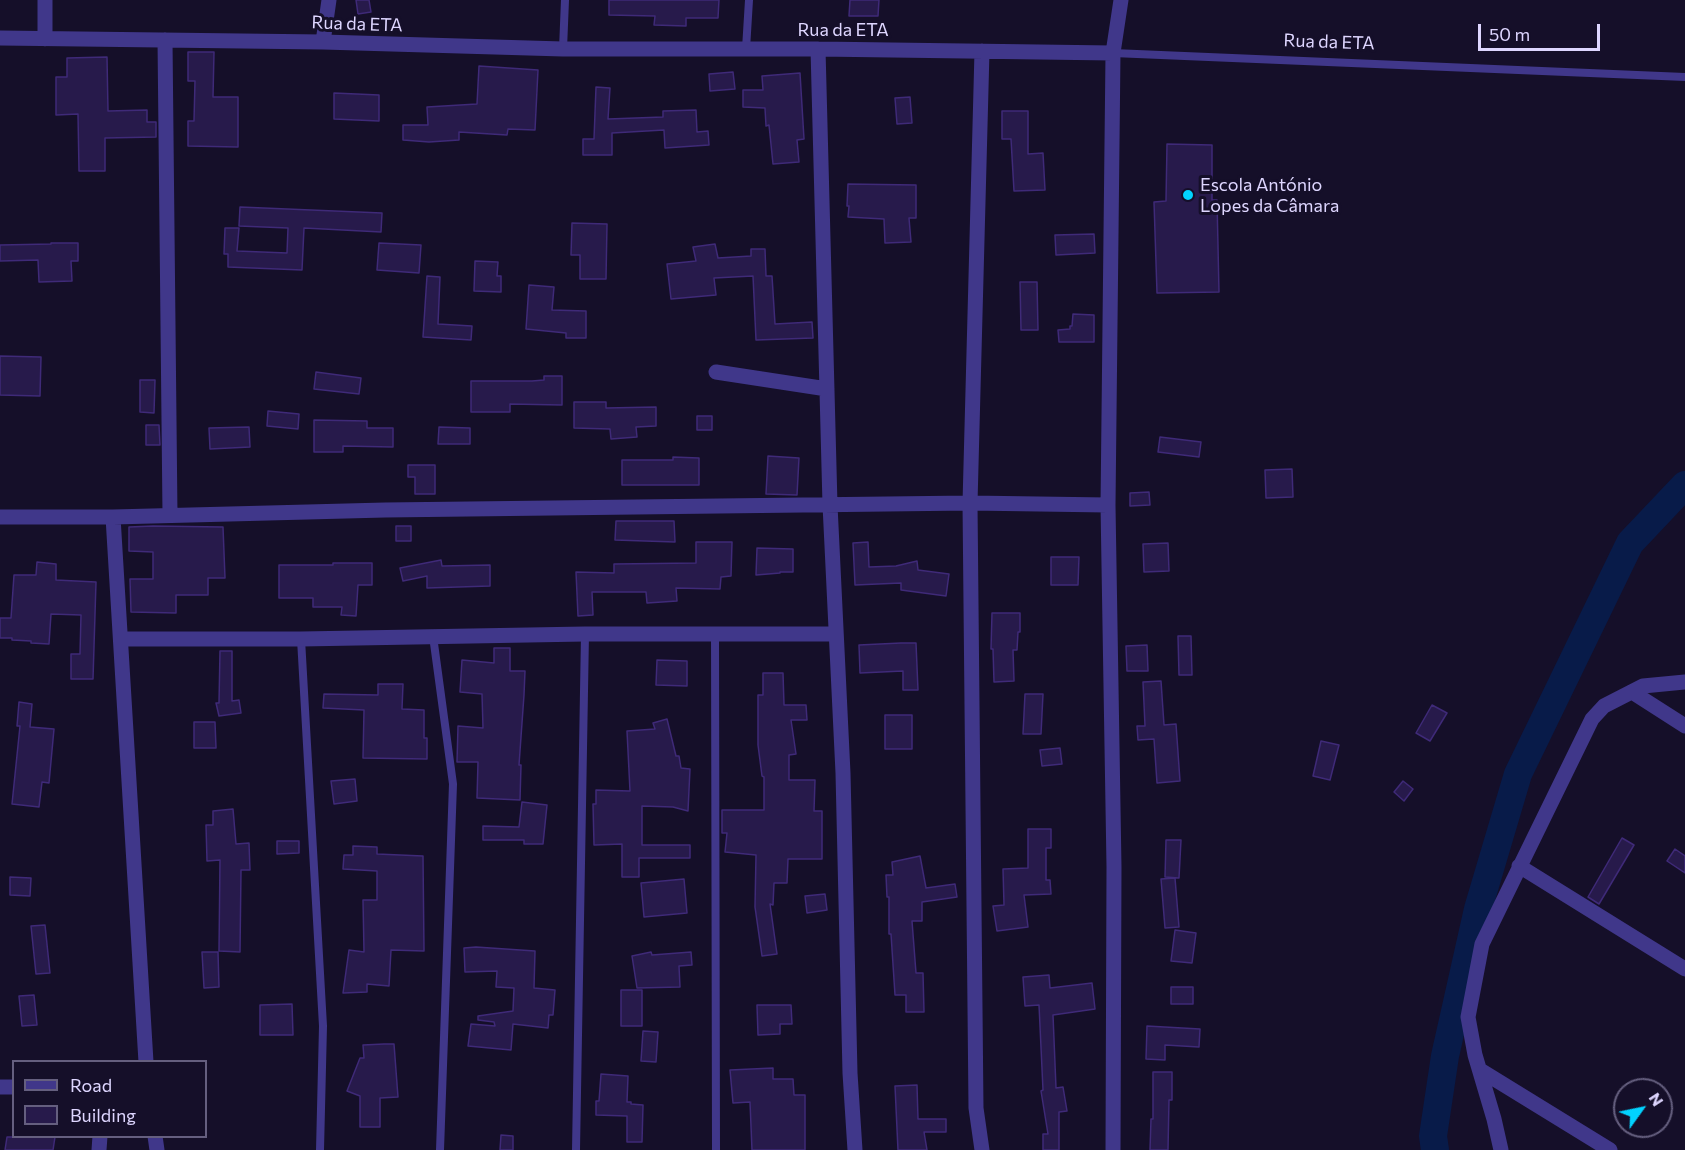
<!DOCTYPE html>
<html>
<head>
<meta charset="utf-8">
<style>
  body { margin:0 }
  #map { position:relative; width:1685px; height:1150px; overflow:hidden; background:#150f29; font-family:Commissioner,sans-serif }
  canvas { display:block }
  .legend { position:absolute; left:12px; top:1060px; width:195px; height:78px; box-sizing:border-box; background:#150f29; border:2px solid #655f7f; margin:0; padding:8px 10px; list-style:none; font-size:18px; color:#ded6ff }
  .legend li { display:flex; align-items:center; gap:12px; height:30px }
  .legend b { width:30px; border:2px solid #655f7f }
  .north { position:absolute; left:1613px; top:1078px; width:60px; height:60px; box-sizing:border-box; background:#150f29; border:2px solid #655f7f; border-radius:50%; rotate:57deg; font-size:16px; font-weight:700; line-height:24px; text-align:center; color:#ded6ff }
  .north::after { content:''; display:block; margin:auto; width:21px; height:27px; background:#02d3ff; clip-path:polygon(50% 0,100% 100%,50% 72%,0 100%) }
  .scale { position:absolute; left:1478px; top:24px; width:122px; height:27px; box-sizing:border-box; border:3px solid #ded6ff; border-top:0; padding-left:8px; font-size:18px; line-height:21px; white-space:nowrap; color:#ded6ff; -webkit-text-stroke:4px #150f29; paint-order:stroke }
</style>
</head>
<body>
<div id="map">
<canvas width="1685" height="1150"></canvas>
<ul class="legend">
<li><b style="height:8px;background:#40378a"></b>Road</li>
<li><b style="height:16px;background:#271a4b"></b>Building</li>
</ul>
<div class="north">N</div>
<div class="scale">50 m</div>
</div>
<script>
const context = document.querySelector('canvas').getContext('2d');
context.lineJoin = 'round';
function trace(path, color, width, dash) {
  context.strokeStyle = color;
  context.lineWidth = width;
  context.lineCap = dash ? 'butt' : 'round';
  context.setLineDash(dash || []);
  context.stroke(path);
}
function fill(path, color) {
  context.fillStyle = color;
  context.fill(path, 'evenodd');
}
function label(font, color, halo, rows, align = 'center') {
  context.font = font + ' Commissioner,sans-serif';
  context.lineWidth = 6;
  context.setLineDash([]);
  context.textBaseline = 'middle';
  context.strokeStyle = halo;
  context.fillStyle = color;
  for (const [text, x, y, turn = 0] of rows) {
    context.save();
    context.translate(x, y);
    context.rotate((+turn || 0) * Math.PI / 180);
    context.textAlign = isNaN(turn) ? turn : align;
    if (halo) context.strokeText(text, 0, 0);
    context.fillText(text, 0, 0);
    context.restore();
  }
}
const river = new Path2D(`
  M1435,1150L1433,1136L1445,1056L1478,909L1518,774L1630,543L1685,485`);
const building = new Path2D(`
  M356,0H369L371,12L358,14Z
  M609,0H719L718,18H686V26L654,25L655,16L609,15Z
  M850,0H879L878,16H849Z
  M188,52H214L213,97H238V147L188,146V121H194L195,81H188Z
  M107,57L108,111L147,110V122H156V137L105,138V171H79L78,114L56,115V77H67V58Z
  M479,66L538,70L535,130L508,129L507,135L459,132V140L429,142L403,140V125H428L427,107L477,104Z
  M733,72L735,89L710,91L709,74Z
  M800,73L804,139L797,140L799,162L773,164L769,125L766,126L765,108L743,107V90H763L762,76Z
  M596,87L610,88L608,119L663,117V111L696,110L697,132L708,131L709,145L665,148L664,130L612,133V155H583V139H594Z
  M334,93L379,95V121L334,119Z
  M910,97L912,123L897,124L895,98Z
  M1002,111H1028V154L1043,153L1045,190L1014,191L1011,139H1002Z
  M1167,144L1212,145V200H1217L1219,292L1157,293L1154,202L1166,201Z
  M848,184L916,185V218H909L911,242L885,243L884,219L848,217L849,206H847Z
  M240,207L382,213L381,232L304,228L302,270L228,267V254H224L225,228H239L237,251L287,253L288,228L239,226Z
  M572,223L607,224L606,279H580V255H571Z
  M1094,234L1095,253L1056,255L1055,235Z
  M51,243H78V261H71L72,281L39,282L38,260L0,261V245L51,244Z
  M379,243L421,245L419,273L377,270Z
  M715,244L718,258L751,256V249H765L766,276H772L775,324L812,322L813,338L756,340L753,276L714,278L716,295L671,299L667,264L696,261L693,247Z
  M475,261L498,262L497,276H501V292L474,291Z
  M427,276L440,277L438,324L472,326L471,340L423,337Z
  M1020,282H1037L1038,330H1021Z
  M529,285L554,287L552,310L586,311V338H566V333L526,329Z
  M1073,314L1094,315V342H1059L1058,330L1070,329V326H1072Z
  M0,356L41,357L40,396L0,395Z
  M316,372L361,378L359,394L314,389Z
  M544,376H562V405L510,404V412H471V381H532L544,380Z
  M140,380H155L154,413L140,412Z
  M574,402H606V408L656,407V426L636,427L637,437L611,439L610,429L574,428Z
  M268,411L299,414L298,429L267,426Z
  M697,416H712V430H697Z
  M314,420L367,421V428H393V447L343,446V452H314Z
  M146,425H159L160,445H146Z
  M249,427L250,447L210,449L209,428Z
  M439,427L470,428V444H438Z
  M1160,437L1201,442L1199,457L1158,452Z
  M768,456L799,458L797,495L766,494Z
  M673,457L699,458V485H622V460H673Z
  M408,465H435V494H415V477H408Z
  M1292,469L1293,497L1266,498L1265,470Z
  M1149,492L1150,505L1130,506V493Z
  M616,521H674L675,542L615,540Z
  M153,526L223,527L225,578H208V595H176V613L131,612L130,579H153V552L129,551V527Z
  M396,526H411V541H396Z
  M696,542H732L731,576L721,577L720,589L676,588L677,601L647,603L646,592H592L593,615L578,616L576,572L614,573V564L696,563Z
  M868,542L869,567L896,566L917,561L918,570L949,574L946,596L901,590V583L855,585L853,543Z
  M1168,543L1169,571L1144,572L1143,544Z
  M757,548L793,549V572H780V573L756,575Z
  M1051,557H1079L1078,585H1051Z
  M441,560L442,566L490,565V586L427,588V576L403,581L400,568Z
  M37,562L56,564V580L96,582L93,679H71V654H80L81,615L51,614L49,644L31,643V641L12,640V638H0V618H11L14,575H36Z
  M333,563H372V585H358L356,616L341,615L342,607H313V598H279V565H333Z
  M992,613H1020V632H1018L1017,650H1013L1014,681L994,682L993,649H991Z
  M1178,636H1191L1192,675H1179Z
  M901,643H916L918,690H903V671L860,673L859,645Z
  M1147,645L1148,671H1127L1126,646Z
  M494,648H510V671H525L524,695L519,765H521L520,800L477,798L478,762H457L458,726L483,728L482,694L460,692L462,660L494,663Z
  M220,651H232V701L239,700L241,713L219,716L216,703H219Z
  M657,660L687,661V686L656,685Z
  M763,673H783L784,705H806L807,720H791L796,754L789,755V780H815L814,811H822V859H788L787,883H774L773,905L770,904L777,954L762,956L755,907L756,855L725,852L727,833H722V810H764V777L762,776L758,745V695H763Z
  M1161,681L1164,725L1176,724L1180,781L1157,783L1154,739L1138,740L1137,726H1145L1143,682Z
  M378,684H403L402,709L424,710V738H427V759L363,758L364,710L323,708L324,694L378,695Z
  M1025,694H1043L1041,734H1023Z
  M19,702L32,704L30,727L54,729L49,783L42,782L39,807L12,804L20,726H17Z
  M1432,705L1447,713L1430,741L1416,733Z
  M885,715H912V749H885Z
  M667,719L676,756H679L681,768L690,769L688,811L673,807L642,806V845H690V858H639V877H622V844L594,845L593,804H596V790L630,791L627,731L655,729L653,723Z
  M194,722H215L216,748H194Z
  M1321,741L1339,745L1330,780L1313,776Z
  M1060,748L1062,764L1042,766L1040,750Z
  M355,779L357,801L334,804L331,781Z
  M1403,781L1413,789L1404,801L1394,792Z
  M522,802L547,805L543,844H524V840H483V826L519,827Z
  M233,809L236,844L249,843L250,870H241L240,952L219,951L220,860L207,861L206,825H213V811Z
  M1028,829H1051V848H1046V880H1050L1051,894L1024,895L1028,927L997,931L993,906L1004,905L1003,869L1028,868Z
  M1622,838L1634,845L1599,904L1588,897Z
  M1166,840H1181L1179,878L1165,877Z
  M277,841H299V853L277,854Z
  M353,846L377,847V854L423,856L424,951L391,950L389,986L367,984V992L343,993L349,950L364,952L363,900H377V871L343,869L344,855H353Z
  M1675,849L1685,856V873L1667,861Z
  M920,856L926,888L955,884L957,897L922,902V921H912L916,973H923L924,1012H906V995H895L891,934H889V897H887L886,875H893L892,862Z
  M10,877L31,878L30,896L10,895Z
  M1175,878L1179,927L1165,928L1161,879Z
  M684,879L687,913L644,917L641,883Z
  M825,894L827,910L807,913L805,896Z
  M45,925L50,973L36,974L31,926Z
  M1175,930L1196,933L1192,963L1171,961Z
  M476,947L535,951L534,988L555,990L553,1015H549L548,1028L513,1024L511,1050L468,1046L471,1024L495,1026L494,1022L478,1020V1016L513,1011L514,988L496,987L497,971L465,972L464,948Z
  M202,952H218L219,987L204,988Z
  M651,952L652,955L691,952L692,965L679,966L680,987L637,988L632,956Z
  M1049,975L1050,988L1092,983L1095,1009L1053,1015L1056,1088L1063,1087L1067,1111L1059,1112V1150H1043V1134H1048L1041,1091L1043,1090L1039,1005L1025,1006L1023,977Z
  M1171,987H1193V1004H1171Z
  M621,990H642V1026H621Z
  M34,995L37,1025L22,1026L19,996Z
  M292,1004L293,1035H260V1005Z
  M757,1005H791L792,1024H780V1034L758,1035Z
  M1147,1026L1200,1029L1199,1047L1165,1045V1060L1146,1059Z
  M643,1031L658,1032L656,1062L641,1061Z
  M384,1044H394L398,1097L380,1098V1127H360V1096L347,1091L360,1058H364L363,1045Z
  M773,1068V1079H793L794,1095H805V1150H752L750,1102L733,1103L730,1070Z
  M1153,1072H1172V1100H1169L1168,1150H1150L1151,1119H1153Z
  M601,1074L628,1076L627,1102H631V1104L643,1105L642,1142H627V1116L596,1115V1101H599Z
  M917,1085L918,1119H946V1132H924L927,1150H898L895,1086Z
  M501,1135L513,1136V1150H500Z
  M7,1137H55L53,1150H5Z`);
const lane = new Path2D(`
  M563,49L565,0
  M746,49L749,0
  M1113,53L1685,77
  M715,634L716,1150
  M433,636L453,784L440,1150
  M301,639L323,1026L320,1150
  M576,1150L585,634`);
const street = new Path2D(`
  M0,38L323,42L563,49H818L1113,53
  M45,39V0
  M165,40L170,515
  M323,42L329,0
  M818,49L830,505L843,773L850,1073L855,1150
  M982,51L970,503L976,1108L982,1150
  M716,372L827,389
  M0,517H113L385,510L970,503L1108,505
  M113,517L146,1062
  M121,639H301L585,634H835
  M1632,692L1685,726
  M1519,866L1685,969
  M1480,1070L1610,1150
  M0,1087H14
  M155,1136L157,1150
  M99,1150L100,1136
  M1113,1150L1114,867L1108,505L1113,53L1121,0
  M1501,1150L1494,1119L1475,1055L1468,1017L1482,944L1592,719L1604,706L1643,686L1685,682`);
const markers = [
  [1188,195,6,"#02d3ff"]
];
const streetNames = [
  ["Rua da ETA",357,24,2],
  ["Rua da ETA",843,30],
  ["Rua da ETA",1329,42,2]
];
const poiNames = [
  ["Escola António",1200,185],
  ["Lopes da Câmara",1200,206]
];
trace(river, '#081b49', 28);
fill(building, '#271a4b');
trace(building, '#3f2a78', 1.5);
trace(lane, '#40378a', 8);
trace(street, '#40378a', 15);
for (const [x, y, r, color] of markers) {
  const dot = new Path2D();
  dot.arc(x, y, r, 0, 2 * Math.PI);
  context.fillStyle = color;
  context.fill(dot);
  trace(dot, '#150f29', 2);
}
label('18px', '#ded6ff', '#150f29', streetNames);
label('18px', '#ded6ff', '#150f29', poiNames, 'left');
</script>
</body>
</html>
